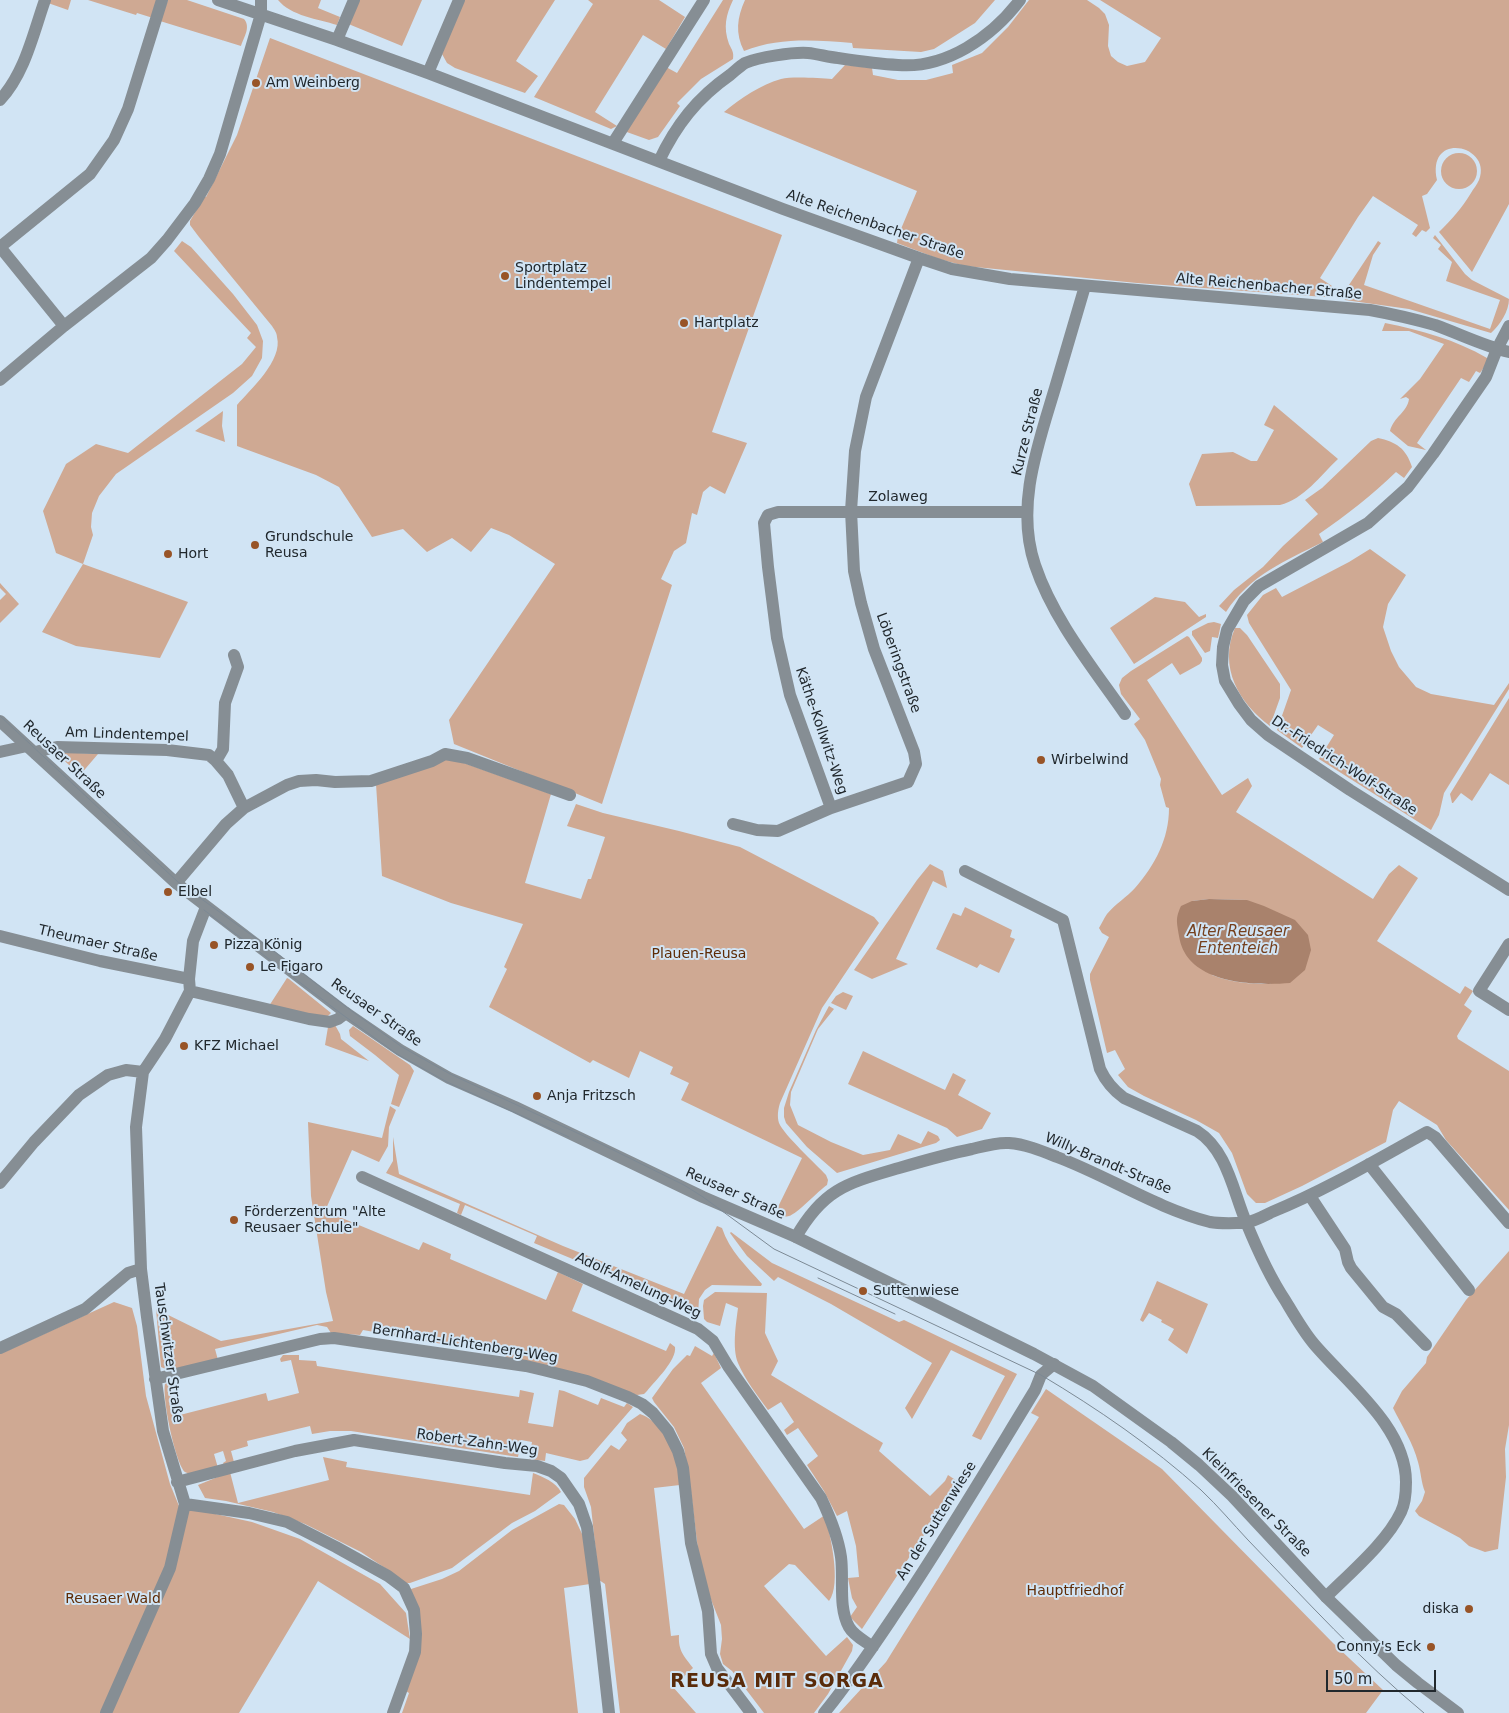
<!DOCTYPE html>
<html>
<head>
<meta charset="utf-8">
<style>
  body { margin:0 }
  #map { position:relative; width:1509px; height:1713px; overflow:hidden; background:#d1e4f4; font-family:"DejaVu Sans",sans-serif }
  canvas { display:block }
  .scale { position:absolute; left:1326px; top:1670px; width:110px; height:22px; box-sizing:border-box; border:2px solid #21282d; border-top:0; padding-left:6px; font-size:15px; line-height:18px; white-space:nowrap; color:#21282d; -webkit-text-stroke:4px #d1e4f4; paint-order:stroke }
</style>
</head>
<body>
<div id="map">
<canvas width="1509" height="1713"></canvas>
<div class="scale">50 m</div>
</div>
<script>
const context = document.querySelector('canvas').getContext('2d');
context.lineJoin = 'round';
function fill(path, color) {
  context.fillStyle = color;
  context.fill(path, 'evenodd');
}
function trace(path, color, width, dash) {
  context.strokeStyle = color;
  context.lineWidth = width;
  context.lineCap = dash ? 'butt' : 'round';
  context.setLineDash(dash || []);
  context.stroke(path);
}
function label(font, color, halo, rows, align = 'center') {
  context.font = font + ' "DejaVu Sans",sans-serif';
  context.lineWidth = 4;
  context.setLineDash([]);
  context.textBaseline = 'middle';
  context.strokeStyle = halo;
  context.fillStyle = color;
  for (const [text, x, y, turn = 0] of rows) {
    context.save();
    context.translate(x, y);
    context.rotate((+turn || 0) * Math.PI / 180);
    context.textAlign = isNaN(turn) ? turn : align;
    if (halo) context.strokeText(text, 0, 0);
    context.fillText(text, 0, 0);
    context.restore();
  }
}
const green = new Path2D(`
  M49,0H71L68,10L48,3Z
  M88,0H159L153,18L137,13L136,15Z
  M168,0H187L244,19C251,27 244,37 241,46L160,21Z
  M278,0H321L318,8L340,17L337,25C318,19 291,16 278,0Z
  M356,0H422L402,46L346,23Z
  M464,0H555L516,61L538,76L525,93L455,68L447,63L442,54Z
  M588,0H659L685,17L666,49L643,35L595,112L617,126L611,129L534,97L593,4Z
  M723,0H733C726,15 723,27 729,44C732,50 734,52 733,59L701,79L677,103L680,106L658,137L649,140L624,131L666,67L677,73Z
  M745,0H995L975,23L934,49L921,52L853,48L852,43C816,40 779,37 744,51C735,33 737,18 745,0Z
  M1029,0H1087L1099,8L1105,14L1109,25L1108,46L1111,56L1118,62L1127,66L1145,62L1161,38L1100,0H1509V204L1472,272L1439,232C1453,218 1461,209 1471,193C1473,189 1477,185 1479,180C1493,145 1426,130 1437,180L1427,194L1422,196L1430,228L1426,232L1422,230L1416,237L1412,234L1418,225L1373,196L1358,217L1320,278L1332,286L1325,297L1137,283L965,266L939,259L897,243L898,236L917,191L724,112C741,98 760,85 781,79C792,76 819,78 832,79L845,65L872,68L873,75L898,80H926L953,73L952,65L982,53L1008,27Z
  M270,38L782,235L712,432L747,443L725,494L710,486L703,492L697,515L692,513L686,543L674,551L661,579L672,585L602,804L454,744L449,720L555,564L509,535L491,528L471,552L452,538L427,552L403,529L372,537L339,487L316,475L237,446V405C251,389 283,360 277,337C277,333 274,329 272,326L199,237L190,225V221L204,197H206L237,135Z
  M1441 171a18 18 0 1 1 36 0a18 18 0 1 1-36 0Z
  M1435,235L1465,274L1472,280L1509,299C1509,311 1500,325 1491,333L1409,309L1345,300L1343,294L1378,241L1381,243L1373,255L1364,285L1490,329L1500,300L1446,281L1452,262L1438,249L1441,245L1433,238Z
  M182,241L191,247L233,294L257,325L263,341L262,358L252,376L233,393L116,474L99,496L92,513L91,527L93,535L83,564L188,602L160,658L76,646L42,632L83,564L56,553L43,511L66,464L96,444L128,453L242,364L256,347L247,338L251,333L174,251Z
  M1385,323C1421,330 1456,340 1487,358V363L1480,373L1476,371L1469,382L1461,378L1417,443L1426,450L1408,446L1390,431C1394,416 1407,413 1409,399L1406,397L1400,399L1420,379L1444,344L1409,331H1382Z
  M1274,405L1338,459C1320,476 1304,499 1280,505L1196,506L1189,484L1202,454L1233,452L1251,461H1257L1274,430L1264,425Z
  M223,411L222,426L225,442L195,431Z
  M1378,438C1396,442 1406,448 1412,467L1404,478L1396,472C1372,495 1347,515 1319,534L1323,542C1285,561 1250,575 1226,612L1219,606L1234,590L1263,567L1283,546L1318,514L1305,500L1322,488L1371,441Z
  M1370,549L1406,575L1388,604L1383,627L1391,651L1399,667L1416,687L1431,694L1494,705L1509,683V689L1444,793L1439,815L1431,830L1319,759L1334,735L1318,725L1302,748L1277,730L1291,690L1249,623L1247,615L1263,595L1276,588L1282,597L1349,562Z
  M0,583L19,604L0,623V600L6,594L0,588Z
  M1155,597L1185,602L1199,617L1206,614V617L1134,664L1110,628Z
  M1214,622L1221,624L1218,638L1212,637L1210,651L1205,653L1192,635V631L1208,623Z
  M1235,628H1240L1247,635L1280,684V698L1270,726C1239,703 1218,667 1235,628Z
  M1187,636L1189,637L1202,658V661L1200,664L1180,675L1172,663L1147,680L1222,795L1248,778L1252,786L1236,812L1373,899L1389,874L1399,865L1418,878L1377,941L1460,994L1465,986L1473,991L1464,1005L1472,1011L1457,1036L1458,1039L1509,1071V1210L1446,1140L1437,1125L1399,1101L1393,1110L1386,1142L1302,1186L1265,1203H1256L1247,1194L1232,1153L1219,1133L1196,1120L1144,1096L1128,1087L1118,1075L1125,1069L1115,1050L1107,1053L1090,980V974L1109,937L1102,933L1099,928C1102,923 1104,918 1107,914C1115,904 1127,897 1135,888C1155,865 1169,839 1169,808L1166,807L1160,785L1161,779L1145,740L1134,724L1140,719L1121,694L1119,685L1122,678L1131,671ZM1209,899L1247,900L1271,984C1250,984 1232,983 1212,975L1192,901Z
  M1509,698V785L1490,773L1472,801L1461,793L1453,803H1452L1450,794Z
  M58,752L98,754L80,775L57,754Z
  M450,758L551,794L525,883L581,899L588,879H591L605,837L567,826L576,804L603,813L679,831L740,847L874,917L879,923L822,1008L780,1103C778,1110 777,1116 779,1123C784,1135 816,1164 826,1175L828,1180L827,1185C818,1191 797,1214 789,1216C779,1219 766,1210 758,1206L757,1202L776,1211L802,1158L681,1100L689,1083L670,1074L673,1067L640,1051L629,1078L593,1060L590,1063L489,1007L507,969L504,967L523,924L451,903L382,876L376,784Z
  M930,864L943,871L947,888L933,881L896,959L908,964L872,979L854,970L917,880Z
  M965,907L1012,930L1010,937L1015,939L999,973L980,964L977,968L936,949L953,913L961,916Z
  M287,978L289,979L331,1013L327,1017L269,1006Z
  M843,992L853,996L846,1010L831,1003L836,996Z
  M829,1006L834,1009L818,1029L791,1092L790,1105L798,1125L831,1142L863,1155L890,1150L898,1134L921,1144L928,1131L938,1136L940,1140L936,1143L837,1173L807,1147L786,1123L784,1117V1108L789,1092L816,1030Z
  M335,1025L340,1034L341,1039L369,1061L325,1045L328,1027Z
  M353,1026L410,1065L414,1071L399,1107L391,1104L399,1075L375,1055L350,1036L349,1030Z
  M863,1051L945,1090L953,1073L966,1080L958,1095L991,1113L982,1129L957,1137L947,1128L848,1084Z
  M390,1106L396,1110L389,1127L388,1146L379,1162L352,1150L325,1211L419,1250L423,1242L451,1254L450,1259L546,1300L558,1272L583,1284L572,1311L666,1351L670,1343L675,1347C677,1360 655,1381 647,1391L644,1394L637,1395L507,1360L505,1355L363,1330L360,1335L331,1333L327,1327L317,1325L215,1349L218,1360L170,1371L161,1367L156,1309L221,1341L333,1321L326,1292L311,1196L308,1122L382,1138Z
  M393,1137L399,1174L563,1246L684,1294L717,1226L722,1228C729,1250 747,1267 762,1284L761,1286L712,1285L705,1290L699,1299L698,1315L628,1282L534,1243L537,1236L465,1205L461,1215L457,1213L460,1204L386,1173L393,1161Z
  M731,1232L772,1263L899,1322L904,1320L1017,1374L981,1440L972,1436L1005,1376L951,1350L912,1419L905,1408L932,1363L831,1304L778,1277L774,1281L747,1256L730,1233Z
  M1509,1251V1425L1505,1449L1506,1477L1498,1549L1485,1552L1469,1546L1460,1538L1419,1516L1415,1511L1422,1501L1425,1492C1421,1482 1421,1472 1418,1462C1413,1443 1402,1426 1393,1408L1402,1391L1426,1363L1427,1357L1466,1300Z
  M1157,1281L1208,1304L1187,1354L1168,1340L1174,1329L1161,1322L1162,1320L1149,1313L1143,1322L1140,1320Z
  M715,1292L767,1293L765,1333L778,1361L771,1375L883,1443L879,1451L930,1496L945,1481L948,1475L960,1483C959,1492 951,1498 945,1503L862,1629L850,1617L857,1607L852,1598L848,1578L859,1577L856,1546L847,1511L837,1516L824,1491L807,1465L818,1456L798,1428L787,1435L784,1430L794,1422L781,1402L768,1410C758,1396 745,1380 738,1363C732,1348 736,1324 738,1308L726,1303L720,1326L707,1322L704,1319L703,1306L704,1300Z
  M114,1302L132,1308L137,1326L146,1396L170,1484L179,1506L252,1522L300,1539L380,1584L406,1613L410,1639L318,1581L239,1713H0V1354Z
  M695,1346L712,1356L714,1353L721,1368L701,1383L804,1529L825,1515C830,1534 842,1584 829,1601L795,1565L789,1564L764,1586L826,1656L847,1637L853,1645L852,1651L828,1694L814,1713H764L732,1671L723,1664L720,1654L722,1639L721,1625L710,1597L699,1558L689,1476L684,1448L674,1427L654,1402L652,1398L673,1369L687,1355L690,1356Z
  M283,1355H299V1360L316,1361L317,1366L519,1397L520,1390L534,1393L528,1423L553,1427L559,1390L564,1391L598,1405L601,1398L624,1407L627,1403L633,1407L588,1459L580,1461L546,1453L545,1461L529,1459L532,1442L521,1440L518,1457L351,1431H330L312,1434L310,1426L247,1441L248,1446L231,1451L234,1462L224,1465L223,1463L226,1461L223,1451L214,1454L218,1468L193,1475C190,1474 187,1473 185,1472C175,1462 162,1397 165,1384L171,1381V1386L168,1387L176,1416L266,1393L268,1401L299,1393L291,1360L281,1362L280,1359Z
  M1046,1389L1162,1469L1333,1643L1383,1690L1366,1713H839L886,1662L1039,1417L1031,1413Z
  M640,1414C657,1419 673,1444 677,1461C679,1469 679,1477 680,1485L654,1488L671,1636L679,1635C678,1651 684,1656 693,1668L673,1687L696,1713H620L605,1584L599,1580L591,1507L584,1487V1478L611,1445L619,1450L627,1440L621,1433L627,1423Z
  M323,1457L347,1462L346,1467L530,1495L533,1473C543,1477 556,1482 561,1492L535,1511L512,1523L452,1568L410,1583H404L388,1570L361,1552L305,1524L273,1512L226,1501L205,1498L198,1485L230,1472L238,1503L329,1480Z
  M559,1504L564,1505L575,1519L583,1536L590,1584L564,1588L578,1713H402L409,1693L404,1690L416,1656L411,1589L442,1579L459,1571L512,1530Z`);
const water = new Path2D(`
  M1209,899L1247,900L1264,906L1295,920L1308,935L1311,950L1305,970L1290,983C1253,986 1186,984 1179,936C1177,922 1175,919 1181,906L1192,901Z`);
const minor = new Path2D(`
  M218,0L337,40L428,73L783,209L919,258L952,269L1010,279L1370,310C1392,314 1414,319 1435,325C1460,334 1484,346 1509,352
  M337,40L354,0
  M428,73L459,0
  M0,100C25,73 33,34 45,0
  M613,143L704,0
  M659,161C676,125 697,98 730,75C735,71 740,66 745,63C759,57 793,52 808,53C818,54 828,57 838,58C858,61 878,64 898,65C946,69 992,37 1020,0
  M1085,286C1075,320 1065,354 1055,388C1038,445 1015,506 1035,565C1053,619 1093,668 1125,714
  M64,326L0,247L90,174L114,140L128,109L162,0
  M1509,326L1497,349L1486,377L1433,454L1408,487L1368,523L1259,586L1244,601L1227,630L1223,647L1222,665L1225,681L1239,704L1251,720L1268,735L1350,790L1509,890
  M0,380L64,326L151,258L167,240L195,203L209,179L220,154L261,14V0
  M0,752L27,746
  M36,754L39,751L57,747L167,750L209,755L216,761L223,749L225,703L238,667L234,655
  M244,808L287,785L299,781L316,780L335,782L371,781L432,761L445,754L467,758L570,795
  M831,808L790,695L777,638L768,567L764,523L768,515L778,512H1027
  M733,824L757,830L778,831L831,808L908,782L916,764L914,752L874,649L861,603L854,571L851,511L855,451L866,397L919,258
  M965,871L1063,920L1100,1069C1106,1082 1113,1090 1124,1098L1197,1131C1227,1150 1233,1191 1246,1222C1257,1249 1269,1276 1285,1300C1294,1315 1303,1331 1314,1344C1347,1383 1406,1427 1406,1482C1406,1492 1405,1504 1401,1512C1387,1542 1350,1573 1326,1597
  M176,883L226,824L244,808L228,775L216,761
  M0,936L100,961L189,979
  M1509,944L1479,991L1509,1010
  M190,991L309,1019L330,1022L338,1019L346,1013
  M1369,1164L1469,1290
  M362,1177L698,1329L713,1341L728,1366L821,1498C830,1517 838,1536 841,1557C844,1579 838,1607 849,1627C854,1636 865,1641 873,1647
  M0,1183L34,1142L79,1095L108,1075L126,1070L143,1072
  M1310,1196L1345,1249L1348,1262L1351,1268L1383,1307L1396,1314L1426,1345
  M796,1237C824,1188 848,1183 899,1168C923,1161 947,1154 972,1149C984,1146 997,1142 1009,1143C1025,1144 1042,1151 1057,1157C1108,1176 1156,1208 1210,1222C1220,1224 1234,1223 1244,1223C1253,1222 1264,1216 1272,1212C1326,1190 1376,1160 1427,1132L1435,1137L1509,1223
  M0,1348L85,1309L128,1273L141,1269
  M155,1379L320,1339L334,1338L526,1366L543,1370L587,1381L628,1397L642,1404L653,1413L668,1431L678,1451L683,1468L691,1543L708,1611L711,1654L717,1668L751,1713
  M177,1482L295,1451L354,1440L505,1463L537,1466L551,1471L561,1478L579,1504L587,1527L595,1587L609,1713
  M185,1504L249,1513L287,1522L336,1547L388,1576L404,1588L414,1610L416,1634L415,1652L393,1713
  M106,1713L170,1568L185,1504L163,1431L147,1317L141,1269L136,1127L143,1072L165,1039L190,991L189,979L193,941L206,907
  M824,1713C852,1679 876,1642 901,1605C948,1535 991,1462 1035,1390L1041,1375L1054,1364`);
const tertiary = new Path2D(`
  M0,721L176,883L346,1013L400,1050L449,1078L515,1107L703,1197L796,1237L1034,1354L1093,1386L1171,1442L1199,1465L1232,1496L1326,1597L1396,1665L1418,1683L1458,1713`);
const tram = new Path2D(`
  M0,716L178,882L279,955L349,1009L402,1047L450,1074L601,1144L684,1185L703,1197L774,1249L1041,1375C1098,1409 1152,1446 1201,1490C1218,1506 1233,1524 1248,1540C1305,1599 1361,1661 1424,1713
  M204,910L343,1015L397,1054L447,1082L569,1137
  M818,1278L895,1314`);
const markers = [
  [256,83,5,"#985427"],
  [505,276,5,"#985427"],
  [684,323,5,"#985427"],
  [255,545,5,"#985427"],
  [168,554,5,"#985427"],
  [1041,760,5,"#985427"],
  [168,892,5,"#985427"],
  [214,945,5,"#985427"],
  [250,967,5,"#985427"],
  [184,1046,5,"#985427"],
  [537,1096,5,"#985427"],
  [234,1220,5,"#985427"],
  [863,1291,5,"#985427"],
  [1469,1609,5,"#985427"],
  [1431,1647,5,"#985427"]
];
const poiNames = [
  ["Am Weinberg",266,83],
  ["Sportplatz",515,268],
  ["Lindentempel",515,284],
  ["Hartplatz",694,323],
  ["Grundschule",265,537],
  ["Reusa",265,553],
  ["Hort",178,554],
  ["Wirbelwind",1051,760],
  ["Elbel",178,892],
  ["Pizza König",224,945],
  ["Le Figaro",260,967],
  ["KFZ Michael",194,1046],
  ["Anja Fritzsch",547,1096],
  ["Förderzentrum \"Alte",244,1212],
  ["Reusaer Schule\"",244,1228],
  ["Suttenwiese",873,1291],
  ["diska",1459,1609,"right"],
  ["Conny's Eck",1421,1647,"right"]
];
const streetNames = [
  ["Alte Reichenbacher Straße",875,225,19],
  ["Alte Reichenbacher Straße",1269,287,5],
  ["Kurze Straße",1028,432,-76],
  ["Zolaweg",898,497],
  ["Löberingstraße",898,663,70],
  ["Käthe-Kollwitz-Weg",821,731,71],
  ["Am Lindentempel",127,735,2],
  ["Reusaer Straße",64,760,43],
  ["Dr.-Friedrich-Wolf-Straße",1344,766,33],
  ["Theumaer Straße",98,944,13],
  ["Reusaer Straße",376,1013,35],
  ["Willy-Brandt-Straße",1108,1164,23],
  ["Reusaer Straße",735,1194,24],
  ["Adolf-Amelung-Weg",638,1286,25],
  ["Bernhard-Lichtenberg-Weg",465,1344,9],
  ["Tauschwitzer Straße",168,1353,82],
  ["Robert-Zahn-Weg",477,1443,8],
  ["Kleinfriesener Straße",1256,1503,45],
  ["An der Suttenwiese",937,1521,-58]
];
const parkNames = [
  ["Plauen-Reusa",699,954],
  ["Hauptfriedhof",1075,1591],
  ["Reusaer Wald",113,1599]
];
const waterNames = [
  ["Alter Reusaer",1238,932],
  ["Ententeich",1238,949]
];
const districtNames = [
  ["REUSA MIT SORGA",777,1682]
];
fill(green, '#cfa993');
fill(water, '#a9826c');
trace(minor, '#868e94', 12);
trace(tertiary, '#868e94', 12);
trace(tram, '#7c8994', 1);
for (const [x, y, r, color] of markers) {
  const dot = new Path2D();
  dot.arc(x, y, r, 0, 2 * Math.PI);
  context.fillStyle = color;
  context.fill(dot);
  trace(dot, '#d1e4f4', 2);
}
label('14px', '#21282d', '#d1e4f4', poiNames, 'left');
label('14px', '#21282d', '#d1e4f4', streetNames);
label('14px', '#5e2b05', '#d1e4f4', parkNames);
label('italic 15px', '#75401e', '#d1e4f4', waterNames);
context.letterSpacing = '1px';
label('bold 19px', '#592b0a', '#d1e4f4', districtNames);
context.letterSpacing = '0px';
</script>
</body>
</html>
